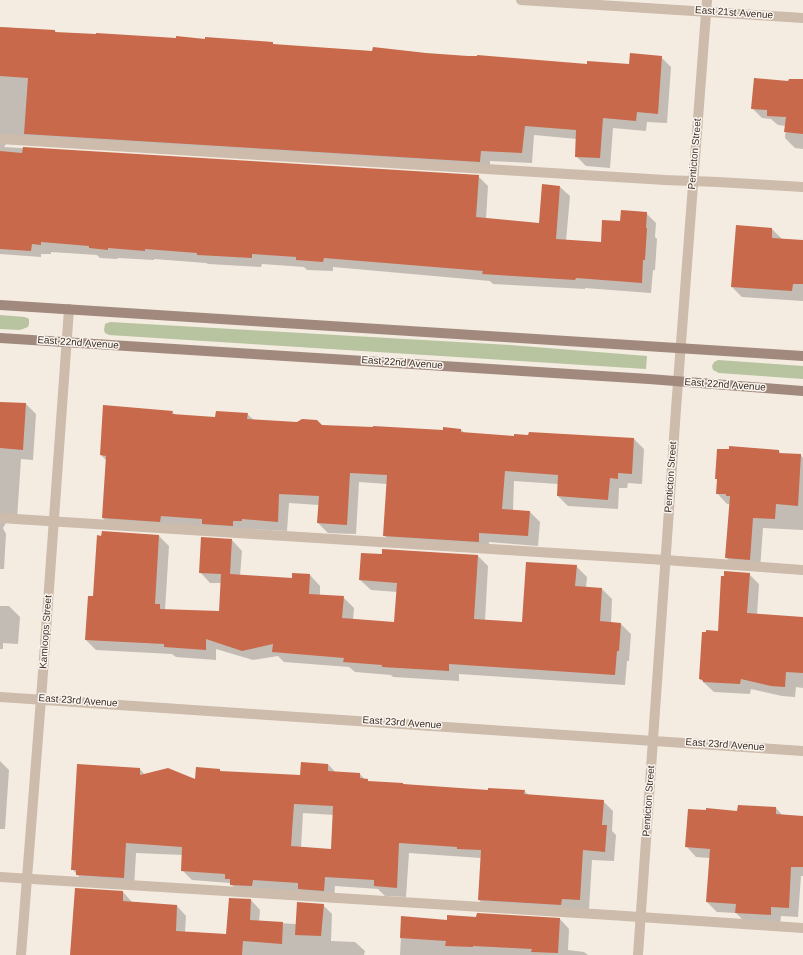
<!DOCTYPE html>
<html>
<head>
<meta charset="utf-8">
<style>
  body { margin:0 }
  canvas { display:block; background:#f4ebe1 }
</style>
</head>
<body>
<canvas width="803" height="955"></canvas>
<script>
const context = document.querySelector('canvas').getContext('2d');
context.lineJoin = 'round';
function fill(path, color) {
  context.fillStyle = color;
  context.fill(path, 'evenodd');
}
function trace(path, color, width, dash) {
  context.strokeStyle = color;
  context.lineWidth = width;
  context.lineCap = dash ? 'butt' : 'round';
  context.setLineDash(dash || []);
  context.stroke(path);
}
function label(font, color, halo, rows, align = 'center') {
  context.font = font + ' Arial,sans-serif';
  context.lineWidth = 3;
  context.setLineDash([]);
  context.textBaseline = 'middle';
  context.strokeStyle = halo;
  context.fillStyle = color;
  for (const [text, x, y, turn = 0] of rows) {
    context.save();
    context.translate(x, y);
    context.rotate((+turn || 0) * Math.PI / 180);
    context.textAlign = isNaN(turn) ? turn : align;
    if (halo) context.strokeText(text, 0, 0);
    context.fillText(text, 0, 0);
    context.restore();
  }
}
const green = new Path2D(`
  M0,315L25,317L29,319V324L28,327L20,330L0,329Z
  M110,322L510,345L647,356L646,369L109,335L105,333L104,330L105,324Z
  M718,360L803,366V379L719,373L713,370L712,366L714,362Z`);
const shadow = new Path2D(`
  M0,27L55,31L57,33L272,43L274,45L318,48L574,64L630,65L661,57L671,67L667,123L647,122L646,131L613,128L610,168L586,166L576,156L577,139L534,135L532,163L490,161V172L7,143L4,147L478,176L488,186L486,219L540,224L560,187L570,196L566,241L601,243L621,222L646,213L656,223L655,237L657,239L655,270H653L651,293L585,288V289L493,284L490,281L333,267V271L307,270L304,267L262,264L261,267L208,264L206,263L154,259V260L118,258L117,259L100,258L97,255L51,252V254H41V257L0,254Z
  M803,82V149L795,148L785,138L786,126L778,125L771,119L762,118L752,108Z
  M772,229L782,239L803,241V301L742,297L732,287Z
  M0,403L26,404L36,414L33,460L21,459L17,519L6,523L3,528L6,534L4,569H0Z
  M172,412L176,415L216,418L247,414L254,420L322,426L444,431L461,430L465,433L515,437L634,439L644,449L642,484L628,483L627,488H619L618,509L568,506L558,496V484L514,481L513,511L530,512L540,522L538,546L489,542L488,551L394,545L384,535L388,484L359,482L356,534L328,533L318,523L319,505L289,503L287,531L251,529V531L113,528L103,518L107,461L101,455Z
  M779,451L781,454L801,455L803,458V530L763,528L760,569L737,568L726,557L730,504H727L717,493L718,481L716,478Z
  M103,532L159,536L169,546L165,610L220,612L222,583H210L200,572L232,540L242,551L240,576L293,579L310,575L320,586V596L343,597L354,608L353,620L395,623L397,592L371,590L360,580L478,556L488,566L485,621L523,623L576,566L587,577L586,588L602,589L612,599L611,623L621,624L631,634L629,661H627L625,685L459,674V681L393,677L391,675L355,672L349,667L284,662L278,656L253,660L216,649V660L176,657L172,654L96,650L86,640L94,597Z
  M749,574L759,584L757,615L803,618V688L796,687L795,697L782,696L751,689L750,694L714,692L700,679L719,632Z
  M0,606H9L20,617L18,644L3,643V649H0Z
  M0,761L9,770L5,829H0Z
  M328,764L336,773L360,774L365,780L370,782L489,791H524L530,796L603,801L613,811L612,831L616,835L614,861L592,860L589,909L488,910L479,900L481,858L409,853L406,897L385,896L378,889L335,886L334,900L241,894L230,883L192,880L182,870L183,855L136,853L134,888L87,885L72,869L140,769L145,775L196,781L219,770L222,772L301,776ZM303,813L334,815L332,850L301,848Z
  M776,808L783,816L803,817V876H801L798,917L781,916L780,925L746,923L736,913L717,912L707,902L710,858L696,857L687,847L738,812Z
  M123,892L132,902L177,906L186,916L185,932L227,935L251,900L260,910L259,922L296,924L323,905L332,914L331,941L355,942L365,951L364,955H71Z
  M402,918L448,921L560,919L569,929L568,950L584,952L588,955H400Z`);
const building = new Path2D(`
  M0,27L55,30V32L96,34V33L176,38V36L205,39V37L273,42V44L372,51L373,47L426,53L468,56H477V55L575,63L587,64V61L629,64L630,53L662,56L658,114L637,112L636,121L603,118L600,158L575,157L576,130L525,126L522,153L481,151L480,162L24,134L28,78L0,76Z
  M754,78L788,81L789,79H803V134L784,132L786,117L767,116V110L751,109Z
  M23,147L479,175L476,217L539,223L542,184L560,186L556,239L601,242L602,220L620,221L621,210L647,212L646,228H647L645,260H643L642,283L576,278L575,280L482,274L483,271L324,258L323,262L296,260V257L252,254V258L216,256L197,255V253L145,249V251L108,248V250L89,248V246L41,242V245L32,244L31,251L0,249V151L22,153Z
  M736,225L772,228V238L803,240V284H793L792,291L731,287Z
  M0,402L26,403L23,450L0,448Z
  M103,405L173,411L172,414L215,417L216,411L248,413L247,419L297,422L302,419L317,420L322,425L373,427V426L443,430V427L461,429V432L514,436V434L528,435L529,432L634,438L632,474L618,473V479L610,478L608,500L557,496L558,475L505,471L502,509L530,511L528,536L479,533V542L383,536L387,475L350,473L347,525L317,523L319,496L279,494L278,522L242,519V521H233V526L202,524V519L161,516L160,522L102,518L106,456L100,455Z
  M729,446L779,450V453L801,454L798,506L776,504L775,519L753,518L750,560L725,558L730,496H726V494H716L717,479H715L717,449H729Z
  M102,531L159,535L155,604H160V609L219,611L221,574L199,573L201,537L232,539L230,574L292,578V573L310,574L309,594L344,596L342,618L394,622L397,583L359,580L361,553L382,554V549L478,555L474,619L522,622L526,562L577,565L575,586L602,588L600,621L621,623L619,651H617L615,675L449,664V671L382,667V665L343,662L344,658L272,652L273,644L242,651L206,639V650L164,647V644L85,640L88,596H93L97,535L101,536Z
  M724,571L750,573L747,613L803,617V673L786,672L785,687L771,686L741,679L740,684L703,682V680L699,679L702,632H706V630L718,631L721,576H724Z
  M301,762L328,764V771L360,773V778L368,779V781L403,783V784L488,790V788L525,790L524,794L604,800L602,825H607L605,852L583,850L580,900L562,899L561,905L478,900L481,850L457,849V847L399,843L397,888L374,886V880L325,877L324,891L298,889V883L253,880L252,886L230,885V879H225V874L181,871L182,847L126,843L124,878L76,875V870H71L77,764L140,768V775L168,768L195,779L196,767L220,769V771L300,775ZM294,804L333,806L331,849L291,846Z
  M738,805L776,807V814L803,816V867H791L789,908L771,907V915L735,913L736,904L706,902L710,849L685,847L688,809L706,810V808L737,811Z
  M75,888L123,891V901L177,905L176,931L226,934L229,898L251,899L250,920L283,922L282,944L243,941L242,955H70Z
  M297,902L324,904L321,936L295,935Z
  M477,913L560,918L558,953L531,952L532,949L473,946V947L445,946L446,941L400,938L401,916L447,920V915L476,917Z`);
const lane = new Path2D(`
  M0,139L665,180L718,182L803,187
  M0,518L665,560L803,570
  M0,877L610,915L803,928`);
const street = new Path2D(`
  M521,0L803,18
  M0,697L803,751
  M21,955L42,686L69,309
  M638,955L676,409L707,0`);
const secondary = new Path2D(`
  M0,305L803,356
  M0,338L649,379L803,391`);
const streetNames = [
  ["East 21st Avenue",734,13,4],
  ["Penticton Street",695,154,-85],
  ["East 22nd Avenue",78,343,4],
  ["East 22nd Avenue",402,363,4],
  ["East 22nd Avenue",725,385,4],
  ["Penticton Street",671,477,-86],
  ["Kamloops Street",46,632,-86],
  ["East 23rd Avenue",78,701,4],
  ["East 23rd Avenue",402,723,4],
  ["East 23rd Avenue",725,745,4],
  ["Penticton Street",649,801,-86]
];
fill(green, '#b8c4a0');
fill(shadow, '#0003');
fill(building, '#c8694b');
trace(lane, '#cdbbac', 10);
trace(street, '#cdbbac', 10);
trace(secondary, '#a18a7d', 10);
label('10px', '#3b302b', '#fbf5ee', streetNames);
</script>
</body>
</html>
